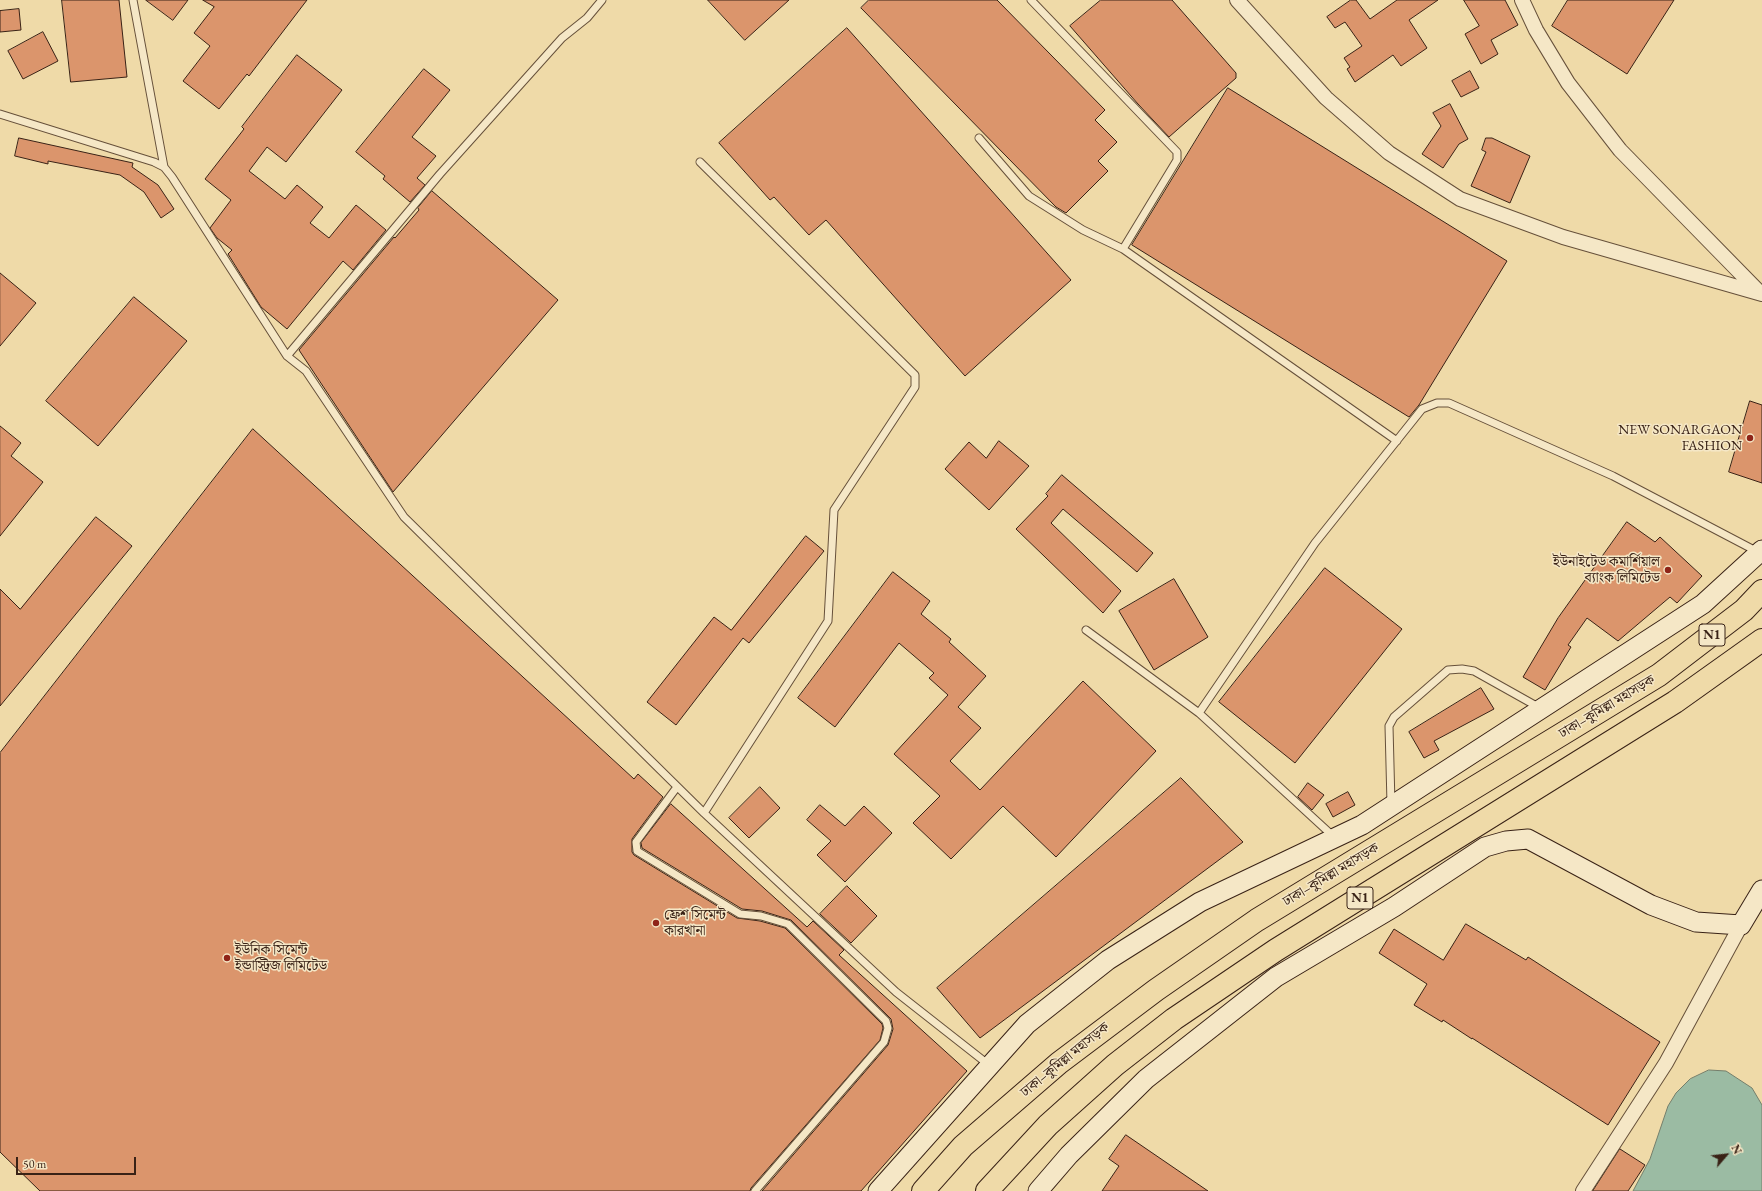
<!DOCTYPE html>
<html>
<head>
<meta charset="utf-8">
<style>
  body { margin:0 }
  #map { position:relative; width:1762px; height:1191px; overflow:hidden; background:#efdaa8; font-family:"EB Garamond",serif }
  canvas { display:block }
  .north { position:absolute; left:1706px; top:1135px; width:40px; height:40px; -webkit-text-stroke:3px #f5e7c6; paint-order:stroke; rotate:62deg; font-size:11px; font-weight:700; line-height:16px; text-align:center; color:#392216 }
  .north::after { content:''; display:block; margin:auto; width:14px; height:18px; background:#392216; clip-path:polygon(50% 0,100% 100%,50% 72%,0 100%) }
  .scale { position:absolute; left:16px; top:1157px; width:120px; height:18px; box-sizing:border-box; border:2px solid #392216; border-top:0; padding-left:5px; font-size:12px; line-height:14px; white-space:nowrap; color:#392216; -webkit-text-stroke:3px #f5e7c6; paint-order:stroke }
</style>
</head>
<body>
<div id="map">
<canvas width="1762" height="1191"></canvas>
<div class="north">N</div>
<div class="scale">50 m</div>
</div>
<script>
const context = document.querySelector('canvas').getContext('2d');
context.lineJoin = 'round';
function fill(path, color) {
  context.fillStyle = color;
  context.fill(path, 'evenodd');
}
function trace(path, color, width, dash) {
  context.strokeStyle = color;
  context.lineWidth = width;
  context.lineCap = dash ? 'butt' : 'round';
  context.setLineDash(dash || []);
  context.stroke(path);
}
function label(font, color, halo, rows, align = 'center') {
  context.font = font + ' "EB Garamond","Noto Serif Bengali",serif';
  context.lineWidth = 3;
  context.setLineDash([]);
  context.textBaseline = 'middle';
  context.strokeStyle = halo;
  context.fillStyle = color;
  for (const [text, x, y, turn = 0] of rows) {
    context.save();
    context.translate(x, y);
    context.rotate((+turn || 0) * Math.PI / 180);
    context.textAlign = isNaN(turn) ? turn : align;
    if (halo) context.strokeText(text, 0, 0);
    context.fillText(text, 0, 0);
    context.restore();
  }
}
const water = new Path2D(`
  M1709,1070L1726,1071L1752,1088L1762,1105V1191H1633L1650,1159L1668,1106L1676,1093L1690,1079Z`);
const building = new Path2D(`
  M62,0H119L127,77L71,82Z
  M146,0H188L173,20Z
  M203,0H307L249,76L247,74L219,109L183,81L210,46L194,33L214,7Z
  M708,0H789L745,40Z
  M869,0H997L1105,110L1095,120L1117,142L1098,161L1108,171L1066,213L1056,207L861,8Z
  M1101,0H1172L1236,73V78L1169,137L1138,104L1070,26Z
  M1351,0H1356L1370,19L1397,0H1438L1409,20L1427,48L1401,66L1393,55L1355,82L1347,69L1350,67L1344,58L1362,46L1345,22L1335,28L1327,17Z
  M1464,0H1505L1518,25L1491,40L1498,54L1481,64L1465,34L1479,26Z
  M1568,0H1674L1627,74L1552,26Z
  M19,9L21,30L0,32V11Z
  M847,28L1071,280L965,376L826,220L809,235L774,197L770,200L719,143Z
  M43,32L58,61L23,79L8,51Z
  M297,55L342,90L286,162L267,147L249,171L285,199L297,185L323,207L310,223L329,238L356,205L386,230L353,270L343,261L287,329L261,307L228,254L232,250L217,238L210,228L231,200L205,179L244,129L242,127Z
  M424,69L450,90L412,137L436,156L417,178L425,185L410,202L383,179L385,176L356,152Z
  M1470,71L1479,88L1461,97L1452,81Z
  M1228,88L1507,261L1419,405L1409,417L1132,245Z
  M1450,104L1468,139L1459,144L1443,168L1422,154L1441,126L1433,113Z
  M19,138L133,163L132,167L158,185L174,209L161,218L144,192L120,175L48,161V164L15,156Z
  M1486,138H1492L1530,156L1510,203L1471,186L1486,152L1482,150Z
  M432,191L558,300L393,492L299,350L394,237L395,238L419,210L418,208Z
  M0,273L36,303L0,346Z
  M134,297L187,341L98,446L46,401Z
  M1750,401L1762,405V483L1729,472Z
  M0,426L21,443L11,456L43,482L0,536Z
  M253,429L634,779L638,774L663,797L632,839V852L634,855L737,918L760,921L785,928L882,1024L883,1028L880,1040L751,1188L750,1191H40L0,1152V753Z
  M999,441L1029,466L989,510L945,469L969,442L986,458Z
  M1062,475L1153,553L1137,572L1063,509L1051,523L1121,591L1103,613L1016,529L1048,496L1046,494Z
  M96,517L132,546L0,706V589L20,609Z
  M1627,522L1655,542L1660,537L1702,576L1677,603L1670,597L1618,641L1587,618L1568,645L1571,647L1545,690L1523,677L1558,618Z
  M806,536L824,551L749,643L743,638L676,725L647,702L714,617L731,630Z
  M1325,568L1402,629L1295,763L1219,702Z
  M893,572L930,601L921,614L951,639L949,642L986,676L958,707L981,728L950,761L980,790L1083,681L1156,751L1056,857L1003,806L951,859L913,823L940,796L894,754L948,695L929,678L934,673L899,643L835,727L798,698Z
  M1174,579L1208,637L1154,670L1119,611Z
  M1481,688L1494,709L1434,741L1439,750L1424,758L1409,732Z
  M1181,778L1243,842L980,1038L937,988Z
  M1308,783L1324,795L1312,810L1298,797Z
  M760,787L780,808L749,838L729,818Z
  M1348,792L1355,805L1333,817L1326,804Z
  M671,804L807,927L813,921L844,950L839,955L967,1071L861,1191H762L888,1045L893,1029L891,1019L791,920L762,911L742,909L642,848L641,843Z
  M820,805L845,826L864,806L892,833L845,882L817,855L831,841L807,820Z
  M847,886L877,916L851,943L820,914Z
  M1466,924L1526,960L1528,957L1660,1042L1608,1125L1472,1038V1039L1443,1020L1442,1022L1414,1005L1427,984L1379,953L1394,929L1443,960Z
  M1126,1135L1208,1191H1102L1119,1166L1109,1159Z
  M1620,1149L1645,1165L1628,1191H1593Z`);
const lane = new Path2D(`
  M133,0L164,167
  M1031,0L1177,152V160L1123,249
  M0,114L154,162L164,167L172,177L287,356L306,371L404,517L704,813L896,992L989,1065
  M979,138L1029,196L1083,230L1123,249L1397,441
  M700,162L915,375V387L834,510L828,621L704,813
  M287,356L440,174L562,38L587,18L602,0
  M1086,630L1199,713L1315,543L1422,409L1437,403H1449L1613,476L1758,552
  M1199,713L1334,837
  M677,787L636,842L637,851L740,914L761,916L788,924L886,1021L888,1028L884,1042L755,1191
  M1391,804L1389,726L1394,717L1448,670L1462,669L1474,671L1540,708`);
const street = new Path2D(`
  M1237,0L1326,98L1389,153L1460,199L1563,237L1762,294
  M1522,0L1536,30L1568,83L1620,150L1760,293
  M1583,1191L1666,1063L1741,925`);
const secondary = new Path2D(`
  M878,1191L1027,1024L1108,960L1200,902L1362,825L1703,604L1762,550
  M1038,1191L1069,1155L1146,1079L1276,977L1394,907L1485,847L1506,841L1528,839L1651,905L1696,922L1741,925L1762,890`);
const highway = new Path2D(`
  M923,1191L963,1146L1059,1063L1156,990L1257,920L1659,675L1744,610L1762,591
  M987,1191L1048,1125L1115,1065L1174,1019L1276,950L1675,702L1762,640`);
const markers = [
  [1750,438,4,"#8f2418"],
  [1668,570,4,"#8f2418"],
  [656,923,4,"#8f2418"],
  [227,958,4,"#8f2418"]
];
const shields = [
  [1712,635,26],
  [1360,898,26]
];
const shieldNames = [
  ["N1",1712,635],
  ["N1",1360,898]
];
const poiNames = [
  ["NEW SONARGAON",1742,430],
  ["FASHION",1742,446],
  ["ইউনাইটেড কমার্শিয়াল",1660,562],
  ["ব্যাংক লিমিটেড",1660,578],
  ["ফ্রেশ সিমেন্ট",664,915,"left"],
  ["কারখানা",664,931,"left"],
  ["ইউনিক সিমেন্ট",235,950,"left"],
  ["ইন্ডাস্ট্রিজ লিমিটেড",235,966,"left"]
];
const streetNames = [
  ["ঢাকা–কুমিল্লা মহাসড়ক",1607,707,-31],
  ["ঢাকা–কুমিল্লা মহাসড়ক",1331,875,-31],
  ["ঢাকা–কুমিল্লা মহাসড়ক",1065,1060,-39]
];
fill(water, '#9bbba3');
trace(water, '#747e6b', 1);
fill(building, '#db956c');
trace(building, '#392216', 1);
trace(lane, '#66503a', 9);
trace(street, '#66503a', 16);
trace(secondary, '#392216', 21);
trace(highway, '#392216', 24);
trace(lane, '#f5e7c6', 7);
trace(street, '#f5e7c6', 14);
trace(secondary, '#f5e7c6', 19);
trace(highway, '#efdaa8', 22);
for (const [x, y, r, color] of markers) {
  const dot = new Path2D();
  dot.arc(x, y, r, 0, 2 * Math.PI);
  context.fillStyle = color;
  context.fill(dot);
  trace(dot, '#f5e7c6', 1.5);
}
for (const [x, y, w] of shields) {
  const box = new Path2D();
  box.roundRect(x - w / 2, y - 11, w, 22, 3);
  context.fillStyle = '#f5e7c6';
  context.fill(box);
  trace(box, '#392216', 1);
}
label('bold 13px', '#392216', null, shieldNames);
label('14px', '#392216', '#f5e7c6', poiNames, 'right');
label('14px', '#392216', '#f5e7c6', streetNames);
</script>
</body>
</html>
